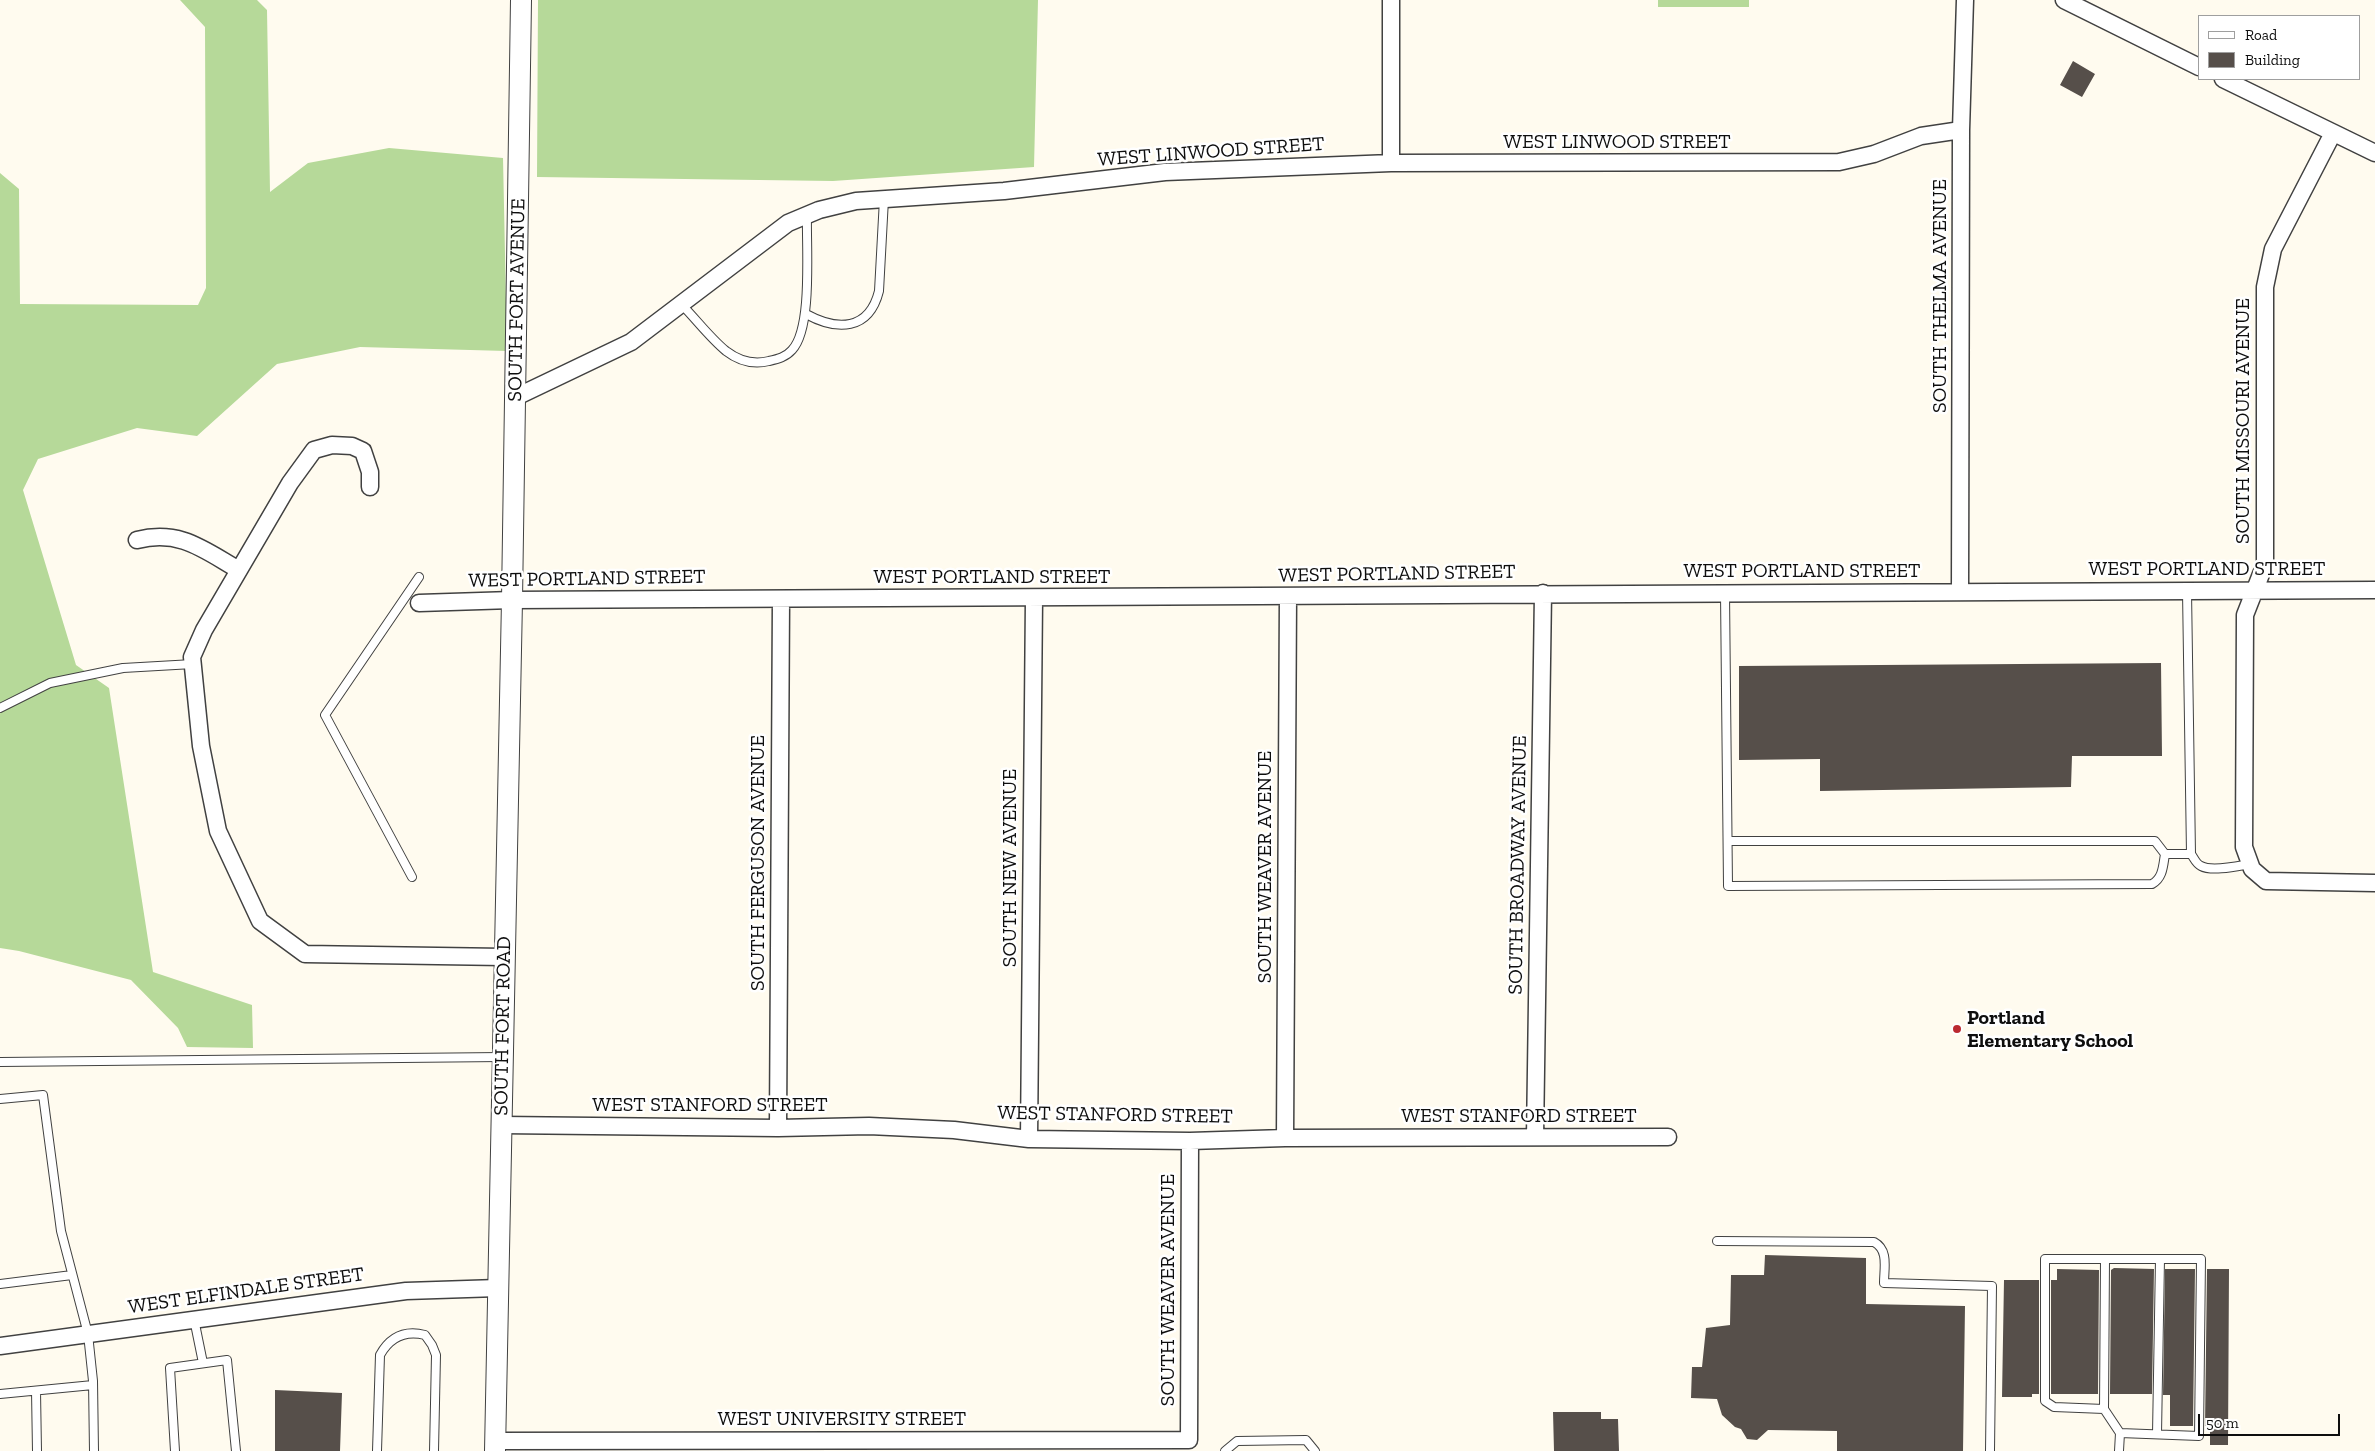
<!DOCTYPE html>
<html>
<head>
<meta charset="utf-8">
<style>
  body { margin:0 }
  #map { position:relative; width:2375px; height:1451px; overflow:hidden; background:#fffbef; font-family:"Zilla Slab",serif }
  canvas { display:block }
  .legend { position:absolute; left:2198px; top:15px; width:162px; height:65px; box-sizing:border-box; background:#fff; border:1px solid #9f9f9f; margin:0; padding:6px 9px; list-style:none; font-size:15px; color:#0e0e0e }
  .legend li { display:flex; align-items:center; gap:10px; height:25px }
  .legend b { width:25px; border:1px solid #9f9f9f }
  .scale { position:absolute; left:2198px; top:1414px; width:142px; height:22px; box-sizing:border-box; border:2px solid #0e0e0e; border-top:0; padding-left:6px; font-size:15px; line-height:18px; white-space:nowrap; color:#0e0e0e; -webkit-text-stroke:4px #fff; paint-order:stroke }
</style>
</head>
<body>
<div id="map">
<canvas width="2375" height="1451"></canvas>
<ul class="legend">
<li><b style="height:6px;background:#fff"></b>Road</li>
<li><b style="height:14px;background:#564f4a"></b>Building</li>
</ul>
<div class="scale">50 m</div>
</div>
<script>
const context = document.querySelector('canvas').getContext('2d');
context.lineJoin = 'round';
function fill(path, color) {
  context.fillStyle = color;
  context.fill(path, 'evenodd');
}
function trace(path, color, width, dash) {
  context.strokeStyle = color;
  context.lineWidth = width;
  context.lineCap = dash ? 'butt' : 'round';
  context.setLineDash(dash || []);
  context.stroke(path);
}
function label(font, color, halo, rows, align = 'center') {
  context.font = font + ' "Zilla Slab",serif';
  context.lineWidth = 5;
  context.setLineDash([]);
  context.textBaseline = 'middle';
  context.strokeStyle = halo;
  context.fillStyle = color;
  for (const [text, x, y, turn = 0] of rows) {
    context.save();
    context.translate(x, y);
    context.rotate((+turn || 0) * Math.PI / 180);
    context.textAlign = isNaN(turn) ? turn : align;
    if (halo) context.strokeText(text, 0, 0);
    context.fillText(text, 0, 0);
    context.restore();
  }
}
const forest = new Path2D(`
  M180,0H257L267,10L270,192L308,163L389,148L503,158L507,351L360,347L277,364L197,436L137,428L38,459L23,490L76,665L109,688L153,972L252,1005L253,1048L187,1047L178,1028L131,980L19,951L0,948V173L19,189L20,304L198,305L206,288L205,27Z
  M538,0H1038L1034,167L833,181L537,177Z
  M1658,0H1749V7H1658Z`);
const building = new Path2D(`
  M2073,61L2095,74L2082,97L2060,85Z
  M2161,663L2162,756H2072L2071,787L1820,791V759L1739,760V666Z
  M1765,1255L1866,1258V1304L1965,1306L1963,1451H1837V1431L1768,1430L1757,1440L1747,1439L1741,1429L1735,1427L1722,1415L1717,1399L1691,1398L1692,1367H1702L1706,1328L1730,1325L1731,1275H1764Z
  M2114,1268L2154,1269L2152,1394H2110L2111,1270Z
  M2057,1269L2099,1270L2098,1394H2051V1280H2057Z
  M2165,1269H2195L2193,1426H2170V1395H2163Z
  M2207,1269H2229L2228,1445H2210V1426H2205Z
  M2004,1280H2039V1394H2032V1397H2002Z
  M275,1390L342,1393L340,1451H275Z
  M1553,1412H1601V1419H1618L1619,1451H1554Z`);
const service = new Path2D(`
  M681,304C696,319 710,338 726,351C739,361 753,365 769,361C778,359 786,357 792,350C813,328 806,246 807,215
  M806,314C837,331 869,331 879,291L884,199
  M2187,591L2191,854
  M1725,593L1728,886L2152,884C2163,878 2163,866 2165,854L2155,841H1728
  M0,708L50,683L123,668L193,664
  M2165,854H2191C2194,858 2196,864 2201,866C2212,872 2238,866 2250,864
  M412,877L325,715L419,577
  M0,1062L502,1057
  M0,1099L43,1095L61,1231L88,1334L93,1381L94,1451
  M1717,1241L1874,1242C1889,1250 1884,1268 1884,1283L1992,1286L1990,1451
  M0,1284L72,1275
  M194,1319L203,1363
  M36,1391L37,1451
  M0,1394L93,1385
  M2104,1409L2105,1259
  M2157,1434L2160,1259
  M175,1451L170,1368L227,1360L236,1451
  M377,1451L380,1355C390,1337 405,1330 425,1335L432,1345L436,1355L434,1451
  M1225,1451L1237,1441L1306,1440L1315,1451
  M2119,1451L2120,1433L2104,1409L2054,1407L2045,1401V1259H2201L2199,1436L2120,1433`);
const minor = new Path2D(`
  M2064,0L2199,67
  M2223,79L2375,153
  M2333,133L2273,249L2265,287V564L2245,615L2244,847L2252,869L2266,881L2375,883
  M1391,163V0
  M516,397L631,342L788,223L819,210L856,201L1004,191L1165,172L1391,163L1839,162L1874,154L1921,136L1961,130
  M370,487V472L363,451L352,446L332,445L314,450L290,483L204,630L192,657L201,746L218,831L260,921L305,954L504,957
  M137,540C180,529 204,550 239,570
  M1960,592L1961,130L1965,0
  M419,603L512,600L2375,590
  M501,1125L778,1128L869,1126L954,1130L1029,1139L1190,1141L1285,1138L1668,1137
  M778,1128L781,599
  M1535,1137L1543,593
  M1285,1138L1288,596
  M1029,1139L1034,598
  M0,1346L406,1291L498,1288
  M495,1441L1189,1440L1190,1141`);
const tertiary = new Path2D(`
  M495,1451L512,600L521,0`);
const markers = [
  [1957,1029,5,"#bb2930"]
];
const streetNames = [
  ["WEST LINWOOD STREET",1617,142],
  ["WEST LINWOOD STREET",1211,152,-4],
  ["SOUTH THELMA AVENUE",1940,296,-90],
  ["SOUTH FORT AVENUE",517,300,-89],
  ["SOUTH MISSOURI AVENUE",2243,421,-90],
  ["WEST PORTLAND STREET",2207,569],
  ["WEST PORTLAND STREET",1802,571],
  ["WEST PORTLAND STREET",1397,574,-1],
  ["WEST PORTLAND STREET",992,577],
  ["WEST PORTLAND STREET",587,579,-1],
  ["SOUTH FERGUSON AVENUE",758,863,-90],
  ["SOUTH BROADWAY AVENUE",1518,865,-89],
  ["SOUTH WEAVER AVENUE",1265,867,-90],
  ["SOUTH NEW AVENUE",1010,868,-90],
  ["SOUTH FORT ROAD",503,1026,-89],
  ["WEST STANFORD STREET",710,1105],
  ["WEST STANFORD STREET",1115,1115,1],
  ["WEST STANFORD STREET",1519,1116],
  ["SOUTH WEAVER AVENUE",1168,1290,-90],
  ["WEST ELFINDALE STREET",246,1291,-8],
  ["WEST UNIVERSITY STREET",842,1419]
];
const poiNames = [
  ["Portland",1967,1018],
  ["Elementary School",1967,1041]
];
fill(forest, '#b6d999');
fill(building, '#564f4a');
trace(service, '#414141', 10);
trace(minor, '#414141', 19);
trace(tertiary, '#414141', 22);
trace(service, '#fff', 8);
trace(minor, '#fff', 16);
trace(tertiary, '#fff', 20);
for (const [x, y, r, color] of markers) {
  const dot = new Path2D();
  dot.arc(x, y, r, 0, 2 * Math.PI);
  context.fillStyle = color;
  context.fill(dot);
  trace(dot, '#fff', 2);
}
label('20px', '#0e0e0e', '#fff', streetNames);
label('bold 20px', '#0e0e0e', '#fff', poiNames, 'left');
</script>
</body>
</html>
